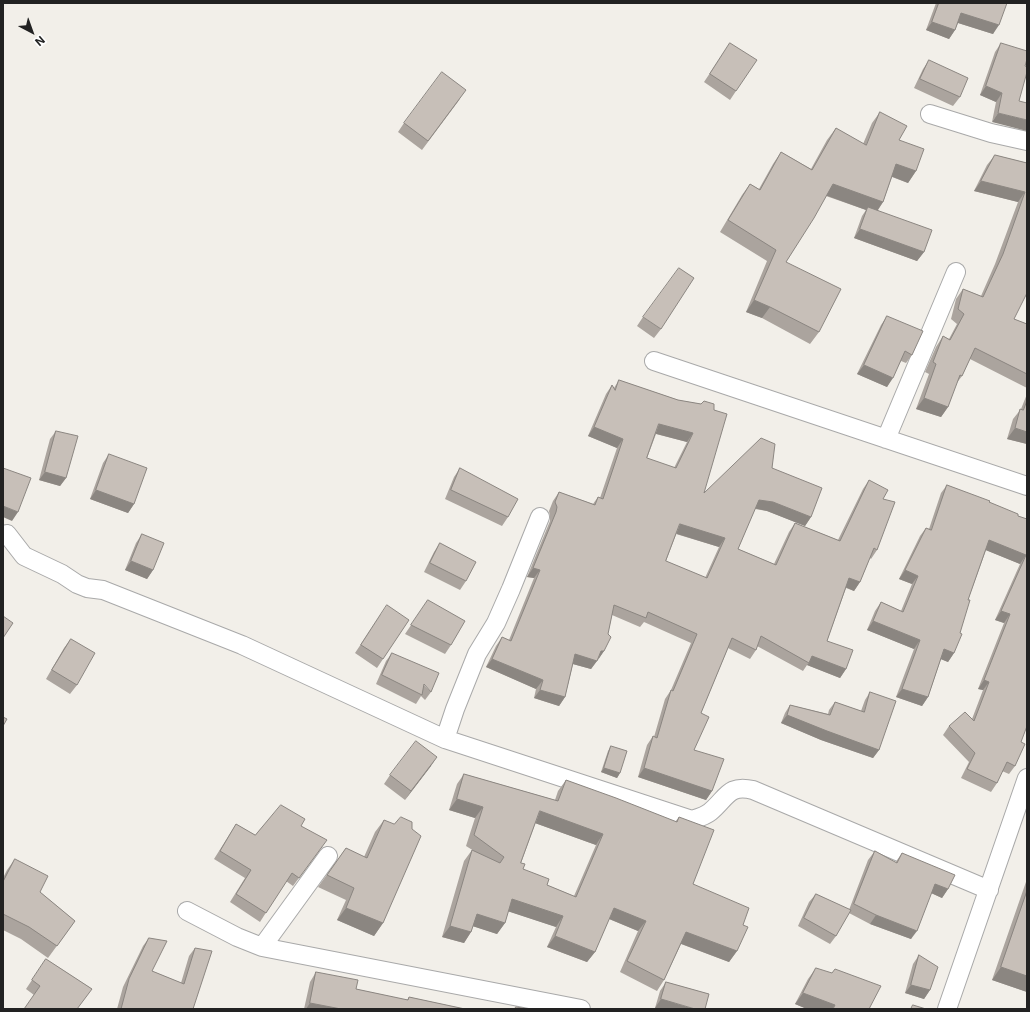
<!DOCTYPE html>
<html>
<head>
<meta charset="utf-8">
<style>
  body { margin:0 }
  #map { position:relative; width:1030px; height:1012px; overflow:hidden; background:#f2efe9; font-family:Inter,sans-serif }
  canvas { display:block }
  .frame { position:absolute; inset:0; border:4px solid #222; pointer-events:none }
  .north { position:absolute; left:12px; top:12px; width:40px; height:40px; -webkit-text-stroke:3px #fff; paint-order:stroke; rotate:139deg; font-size:11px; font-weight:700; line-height:16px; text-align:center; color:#222 }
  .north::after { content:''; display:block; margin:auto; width:14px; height:18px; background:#222; clip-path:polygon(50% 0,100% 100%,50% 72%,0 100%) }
</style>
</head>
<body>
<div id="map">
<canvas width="1030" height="1012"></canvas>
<div class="frame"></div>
<div class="north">N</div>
</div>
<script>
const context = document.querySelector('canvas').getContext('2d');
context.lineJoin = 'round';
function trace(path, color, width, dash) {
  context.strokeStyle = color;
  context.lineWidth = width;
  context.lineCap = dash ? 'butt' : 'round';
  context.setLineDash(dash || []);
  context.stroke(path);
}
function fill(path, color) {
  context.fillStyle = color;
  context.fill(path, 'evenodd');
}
const minor = new Path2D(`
  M930,114L991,133L1027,141
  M654,361L1027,486
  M886,439L956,272
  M540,517L511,589L496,623L477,654L455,709L445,739L692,820C698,818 705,816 710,812C727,798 728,784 753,790L989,890
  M7,534L24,556L62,574L77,584L87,588L103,590L242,645L445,739
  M187,911L237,937L262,947L581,1009
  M262,947L328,856
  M947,1009L1027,778`);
const wall = new Path2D(`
  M936,3H1007L993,34L958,23L955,30L949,39L926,30Z
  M730,43L736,91L730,100L704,82Z
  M1001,43L1025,66L1027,72L992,122L996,102L980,95L995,52Z
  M929,60L960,97L953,106L914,88L923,69Z
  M460,99L422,150L398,132L404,123Z
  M880,112L899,140L916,171L908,183L892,177L883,202L878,210L924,252L917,261L854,238L862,216L866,210L826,196L786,262L819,332L810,344L762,318L746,312L767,261L720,232L742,195L750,184L759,189L773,164L781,152L811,169L827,140L836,128L863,144L872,123Z
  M995,155L1027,163L1014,319L1027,324V388L970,359L962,376L956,384L948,407L941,417L916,409L929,374L925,372L936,347L943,336L949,339L957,324L951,319L956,299L963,289L981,296L995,264L1018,202L974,191L987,165Z
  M887,316L912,355L906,363L901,361L887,387L857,374L881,325Z
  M643,317L661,329L654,338L637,326Z
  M619,380L678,400L701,404L704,493L772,468L811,517L805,526L767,511L755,509L738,549L774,564L789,532L795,523L838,540L863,489L869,480L883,499L877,550L871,559L870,558L860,582L854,591L846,588L827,641L846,669L840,678L807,665L803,671L757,646L756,650L750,659L728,648L701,713L694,750L712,791L706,800L638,777L647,745L653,736L654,737L665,699L671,690L691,643L644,622L640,627L612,615L604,651L591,669L573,664L565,697L559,706L534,698L536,689L486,667L496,646L502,637L509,640L534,578L527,577L550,521V516L549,511L553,501L559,492L593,504L598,497L600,498L617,448L588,436L606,394L612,385L614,388ZM656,434L687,442L674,468L647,458ZM676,534L719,547L705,578L666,561Z
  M1027,394V444L1007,439L1013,419L1021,409Z
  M56,431L66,478L60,486L39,480L50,439Z
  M109,454L134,504L128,513L90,499L103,463Z
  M460,468L508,517L502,526L445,499L454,477Z
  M947,485L989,502L1018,516L1027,519L1021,742L1015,766L1009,774L1002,771L997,783L991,792L961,778L969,762L943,735L949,726L972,719L983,690L978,689L1004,623L995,620L1020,564L986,550L968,600L954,653L948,662L941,659L928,697L922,706L896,697L914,649L867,630L875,611L881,602L901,611L912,584L899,579L920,536L926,528L929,529L941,493Z
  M142,534L153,570L147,579L125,570L136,543Z
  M440,543L466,581L460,590L424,572L434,552Z
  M428,600L451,645L445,654L405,634Z
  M381,614L383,659L377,668L355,653Z
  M71,639L77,685L70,694L46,679L64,648Z
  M392,653L431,692L425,700L421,696L416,704L376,684L386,661Z
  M870,692L879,750L873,758L821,740L781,723L785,713L790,705L828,714L829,710L835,702L861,711L865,700Z
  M611,746L620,773L617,778L601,772L608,751Z
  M431,766L405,800L384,784L390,775Z
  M464,774L555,800L558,791L566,780L675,822L679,817L693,884L743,925L737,951L729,962L681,944L664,980L657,991L620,972L638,931L609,919L595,952L587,962L547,947L556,927L508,911L505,923L497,934L473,926L471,932L464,943L442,937L464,861L472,850L474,851L466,846L475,818L449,810L457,784ZM535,823L596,845L574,896L547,885L523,869L521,863Z
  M384,820L383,923L374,936L337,920L346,900L318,887L346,848L364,857L375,832Z
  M236,824L255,835L321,848L293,886L286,881L260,922L230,902L245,878L214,859Z
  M875,851L895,863L902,853L948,889L942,898L931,893L911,939L870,924L849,913L836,936L830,944L798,926L809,902L816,894L849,910L868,860Z
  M15,859L40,892L75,921L48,958L21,939L3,930V878L7,870Z
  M1027,879V992L992,980Z
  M149,938L152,971L181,983L189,956L195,948L193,1009H117L123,987L143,946Z
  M919,955L930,990L924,999L905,993L913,964Z
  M46,959L92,989L34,995L26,989Z
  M816,968L869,1009H807L795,1004L808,979Z
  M316,972L356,989L407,1000L409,997L465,1009H304L310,982Z
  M666,982L709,994L655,1008L660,991Z`);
const shadedWall = new Path2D(`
  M961,13L999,25L993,34L955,22Z
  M932,22L955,30L949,39L926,30Z
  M986,86L1002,93L996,102L980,95Z
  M998,113L1027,120V131L992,122Z
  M896,164L916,171L908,183L888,175Z
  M981,181L1025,192L1018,202L974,191Z
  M833,184L883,202L875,214L868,207L866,210L825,195Z
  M860,229L924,252L917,261L854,238Z
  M754,300L770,307L762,318L746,312Z
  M864,365L893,378L887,387L857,374Z
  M924,398L948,407L941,417L916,409Z
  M659,424L693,433L687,442L653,433Z
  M594,427L623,439L617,448L588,436Z
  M1015,428L1027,432V444L1007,439Z
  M45,472L66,478L60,486L39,480Z
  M96,490L134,504L128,513L90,499Z
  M759,500L773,502L811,517L805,526L767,511L753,508Z
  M3,506L18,512L12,521L3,517Z
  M680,524L725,538L719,547L674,533Z
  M989,540L1026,555L1020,564L983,549Z
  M131,561L153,570L147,579L125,570Z
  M533,568L540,570L534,578L527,577Z
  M905,570L918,576L912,584L899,579Z
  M849,578L860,582L854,591L843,586Z
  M1001,611L1010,614L1004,623L995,620Z
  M873,621L920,640L914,649L867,630Z
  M944,649L954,653L948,662L938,658Z
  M601,651H604L598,660Z
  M575,654L597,661L591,669L569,663Z
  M812,656L846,669L840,678L807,665L809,663Z
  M492,659L543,680L536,689L486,667Z
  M984,680L989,682L983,690L978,689Z
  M902,689L928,697L922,706L896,697Z
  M540,690L565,697L559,706L534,698Z
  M787,715L879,750L873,758L821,740L781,723Z
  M437,757L431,766L405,800L411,791Z
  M604,768L620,773L617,778L601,772Z
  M644,768L712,791L706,800L638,777Z
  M457,799L483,807L475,818L449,810Z
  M540,811L603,834L596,845L532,822Z
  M935,884L948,889L942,898L929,892Z
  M512,899L563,916L556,927L504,910Z
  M346,908L383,923L374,936L337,920Z
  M614,908L646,921L638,931L607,918Z
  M477,914L505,923L497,934L469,925Z
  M876,915L917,931L911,939L870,924Z
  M450,926L471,932L464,943L442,937Z
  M686,932L737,951L729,962L679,943Z
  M555,936L595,952L587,962L547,947Z
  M1001,967L1027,976V992L992,980Z
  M911,985L930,990L924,999L905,993Z
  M803,993L835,1005L832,1009H807L795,1004Z
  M661,999L695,1009H658L655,1008Z
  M310,1003L341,1009H306Z`);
const building = new Path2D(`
  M939,3H1007L999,25L961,13L955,30L932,22Z
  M730,43L757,60L736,91L710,74Z
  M1001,43L1027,51V59L1025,66L1027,67V72L1019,101L1027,103V120L998,113L1002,93L986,86Z
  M929,60L968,78L960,97L920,79Z
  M442,72L466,90L428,141L404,123Z
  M880,112L907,126L899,140L924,149L916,171L896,164L883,202L833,184L814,218L786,262L841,289L819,332L770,307L754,300L776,250L728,220L750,184L760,190L781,152L812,170L836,128L866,145Z
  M995,155L1027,163V293L1014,319L1027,324V374L975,348L962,376L960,375L948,407L924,398L936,364L933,362L943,336L950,340L964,314L958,309L963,289L983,297L1003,254L1025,192L981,181Z
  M868,207L932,230L924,252L860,229Z
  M679,268L694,278L661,329L643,317Z
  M887,316L923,331L912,355L905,351L893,378L864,365Z
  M619,380L678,400L701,404L704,401L714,404V410L727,414L704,493L761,438L775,444L772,468L822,488L811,517L773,502L759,500L738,549L776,565L795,523L840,541L869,480L888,490L883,499L895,502L877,550L874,548L860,582L849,578L827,641L853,650L846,669L812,656L809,663L761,636L756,650L732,638L701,713L709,717L694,750L724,759L712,791L644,768L653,736L657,738L671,690L673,691L697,634L648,612L646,618L614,605L608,634L611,637L604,651H601L597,661L575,654L565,697L540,690L543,680L492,659L502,637L511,641L540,570L533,568L556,512L557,507L555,502L559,492L595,505L598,497L603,499L623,439L594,427L612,385L615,390ZM659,424L693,433L676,468L647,458ZM680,524L725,538L707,578L666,561Z
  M1027,401V432L1015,428L1020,409L1023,410Z
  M56,431L78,436L66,478L45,472Z
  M109,454L147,468L134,504L96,490Z
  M3,468L31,478L18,512L3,506Z
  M460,468L518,499L508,517L451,490Z
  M947,485L990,501L989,502L1018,514V516L1027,519V726L1021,742L1025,744L1015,766L1007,762L997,783L967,769L975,753L949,726L965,712L974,721L989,682L984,680L1010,614L1001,611L1026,555L989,540L968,600H970L960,633L962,634L954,653L944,649L928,697L902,689L920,640L873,621L881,602L903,612L918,576L905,570L926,528L931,530Z
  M142,534L164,543L153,570L131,561Z
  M440,543L476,562L466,581L430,563Z
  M428,600L465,621L451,645L411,625Z
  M387,605L409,620L383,659L361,645Z
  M3,616L13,623L3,638Z
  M71,639L95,653L77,685L52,670Z
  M392,653L439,673L431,692L424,684L422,695L382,675Z
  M870,692L896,701L879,750L827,731L787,715L790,705L830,715L835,702L864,712Z
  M3,717L7,719L3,726Z
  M416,741L437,757L411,791L390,775Z
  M611,746L627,751L620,773L604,768Z
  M464,774L558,801L566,780L616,798L677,822L679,817L714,830L693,884L749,908L743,925L748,927L737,951L686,932L664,980L627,961L646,921L614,908L595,952L555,936L563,916L512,899L505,923L477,914L471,932L450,926L472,850L500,863L504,857L474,835L483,807L457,799ZM540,811L603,834L576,897L547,885L549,879L523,869L525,864L521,863Z
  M281,805L305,819L301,826L327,840L299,878L292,873L266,913L236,894L251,870L220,851L236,824L255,835Z
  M401,817L412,822V829L421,836L383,923L346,908L354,888L327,875L346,848L367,858L384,820L394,824Z
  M875,851L897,863L902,853L955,875L948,889L935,884L917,931L876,915L854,904Z
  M15,859L48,876L40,892L75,921L57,946L29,927L3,914V882Z
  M1027,891V976L1001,967Z
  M816,894L851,910L836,936L804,918Z
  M149,938L167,941L152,971L184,984L195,948L212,951L193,1009H121L129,979Z
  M919,955L938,967L930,990L911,985Z
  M46,959L92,989L77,1009H24L40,986L32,980Z
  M816,968L832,973L835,969L881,986L869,1009H833L835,1005L803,993Z
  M316,972L358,980L356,989L408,1000L409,997L465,1009H341L310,1003Z
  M666,982L709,994L705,1009H695L661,999Z
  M913,1005L926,1009H911Z
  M516,1007L528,1009H515Z`);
trace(minor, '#a9a9a9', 20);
trace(minor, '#fff', 18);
fill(wall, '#aba49e');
fill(shadedWall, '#8b8681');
fill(building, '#c7bfb8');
trace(building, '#8b8681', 1);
</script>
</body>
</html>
